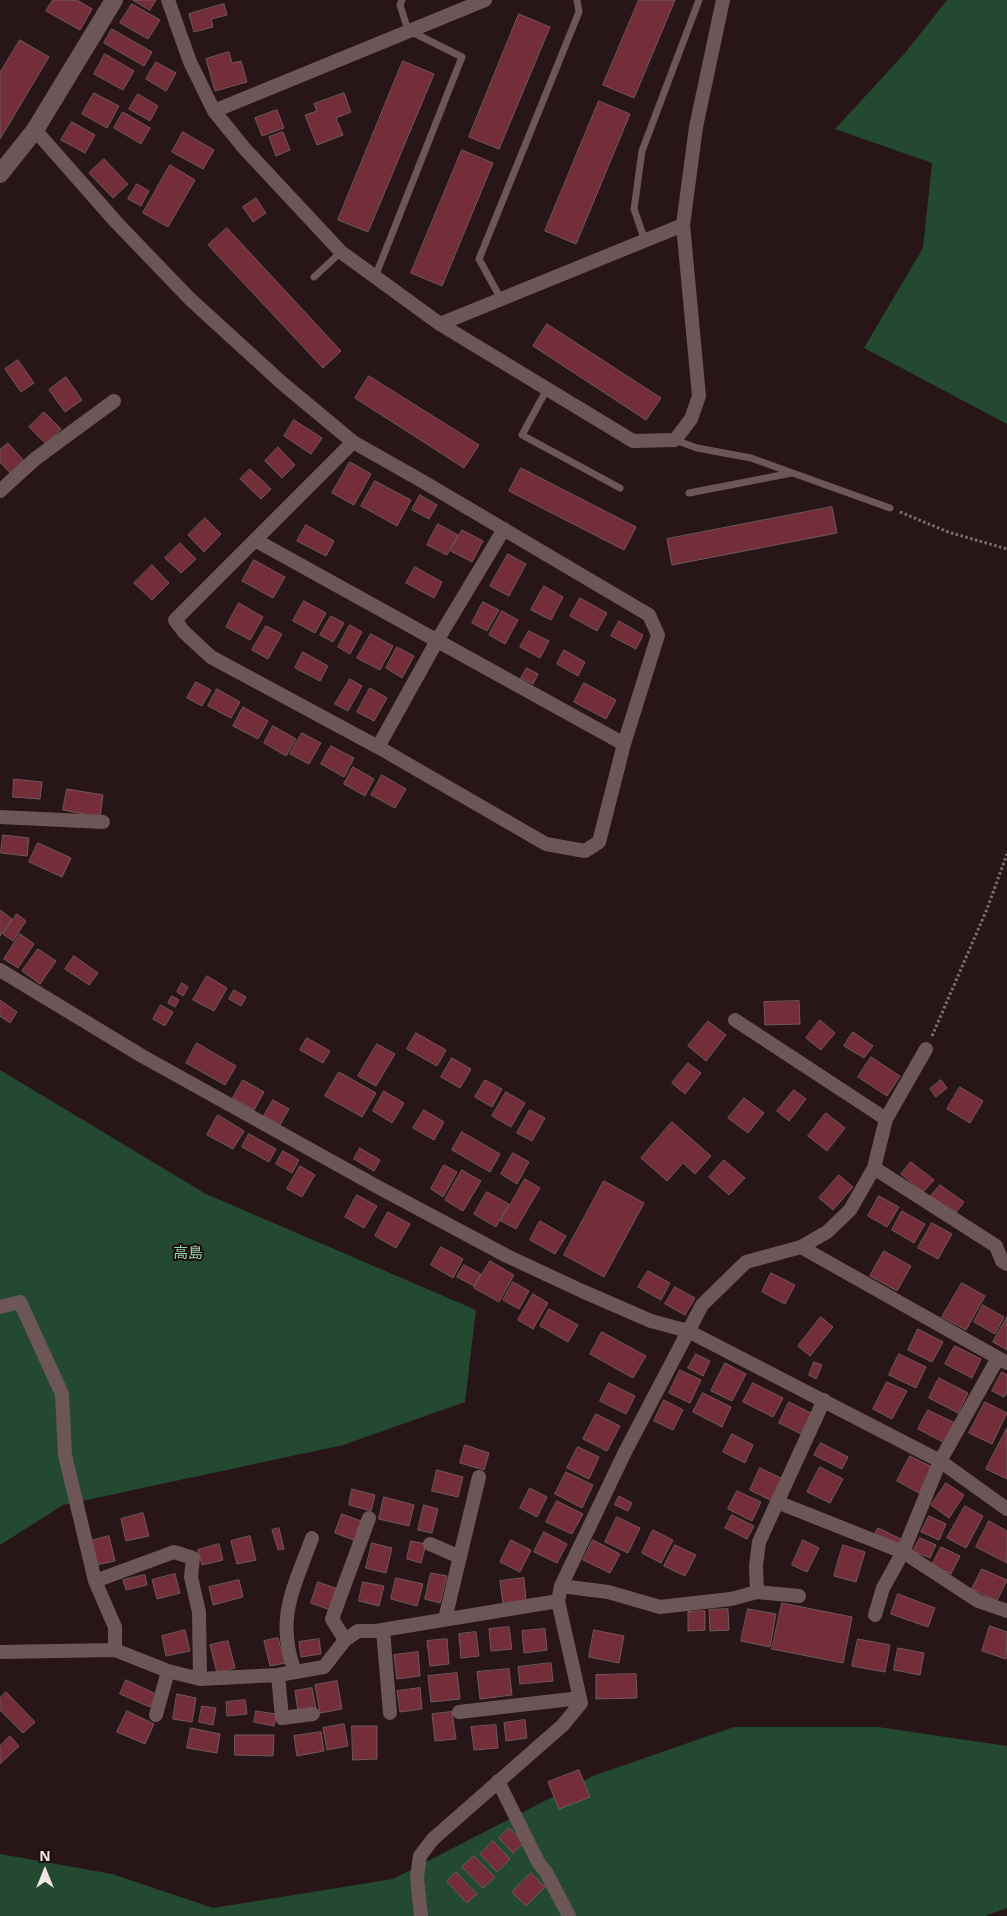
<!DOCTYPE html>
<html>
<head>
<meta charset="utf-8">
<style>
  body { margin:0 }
  #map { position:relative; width:1007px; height:1916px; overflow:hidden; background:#281518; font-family:"Noto Sans",sans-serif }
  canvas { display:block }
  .north { position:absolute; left:20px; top:1846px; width:50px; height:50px; -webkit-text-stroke:4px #1e0c0f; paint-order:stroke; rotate:0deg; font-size:14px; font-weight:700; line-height:20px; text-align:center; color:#f4e6e7 }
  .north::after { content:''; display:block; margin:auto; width:18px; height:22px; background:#f4e6e7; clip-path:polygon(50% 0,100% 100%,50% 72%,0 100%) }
</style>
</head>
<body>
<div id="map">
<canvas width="1007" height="1916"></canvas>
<div class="north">N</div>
</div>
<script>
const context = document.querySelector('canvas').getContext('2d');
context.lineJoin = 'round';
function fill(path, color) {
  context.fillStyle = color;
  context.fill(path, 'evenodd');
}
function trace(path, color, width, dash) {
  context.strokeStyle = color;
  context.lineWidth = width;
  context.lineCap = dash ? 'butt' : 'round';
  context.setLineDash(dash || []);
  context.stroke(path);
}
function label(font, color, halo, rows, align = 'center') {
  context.font = font + ' "Noto Sans","Noto Sans JP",sans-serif';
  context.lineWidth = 4;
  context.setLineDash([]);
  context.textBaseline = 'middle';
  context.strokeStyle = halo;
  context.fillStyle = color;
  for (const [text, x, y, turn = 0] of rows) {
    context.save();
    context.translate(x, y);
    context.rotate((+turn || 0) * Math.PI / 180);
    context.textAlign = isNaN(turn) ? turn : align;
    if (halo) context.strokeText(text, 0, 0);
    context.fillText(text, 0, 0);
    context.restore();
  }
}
const green = new Path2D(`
  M947,0H1007V424L864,348L923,248L932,163L835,129L905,53Z
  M0,1070L206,1194L476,1310L465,1402L343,1445L63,1505L0,1545Z
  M734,1727H878L1007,1746V1908L985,1916H0V1854L112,1874L213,1908L393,1879L593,1776Z`);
const building = new Path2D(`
  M53,0H77L92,9L80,30L46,11Z
  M133,0H156L150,10Z
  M639,0H675L634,98L603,85Z
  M132,4L160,20L148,39L120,23Z
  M224,4L227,15L211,19L213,27L194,32L189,14Z
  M519,14L550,27L499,149L469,137Z
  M112,29L152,52L144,66L104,43Z
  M20,40L49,57L0,139V73Z
  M229,52L232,63L241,61L247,82L215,91L206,59Z
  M105,54L134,71L123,90L94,74Z
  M403,61L434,74L368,232L338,220Z
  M156,62L176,73L166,91L146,79Z
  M94,93L119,106L107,128L82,114Z
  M344,93L351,112L336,118L343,135L317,145L305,115L317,111L314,104Z
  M138,94L158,106L150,121L129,109Z
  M599,101L630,114L576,244L545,231Z
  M277,110L284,128L262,136L255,118Z
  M123,112L150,128L141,144L114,128Z
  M72,122L95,135L85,153L61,140Z
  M183,132L214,150L203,169L172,152Z
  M283,132L290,150L276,156L269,137Z
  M462,150L493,163L442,286L411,273Z
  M104,159L128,184L113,198L89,173Z
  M170,165L195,180L168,227L143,213Z
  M137,184L149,191L141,206L128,199Z
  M256,198L266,213L253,222L243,207Z
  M227,228L341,351L323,368L208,245Z
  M547,324L661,398L646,420L533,346Z
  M18,360L34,383L21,392L5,369Z
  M369,376L479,445L464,468L355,398Z
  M66,377L82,400L65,412L49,390Z
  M44,412L61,429L46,444L29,427Z
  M294,420L322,438L311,454L284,436Z
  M8,443L25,462L11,474L0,462V450Z
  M278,447L295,465L282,478L265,461Z
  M350,462L371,474L354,505L332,493Z
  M521,468L636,527L624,550L509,491Z
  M250,469L271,489L261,499L240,479Z
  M375,481L411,500L397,526L361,506Z
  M420,495L437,505L429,519L412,510Z
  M832,507L837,533L672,565L667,539Z
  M205,518L221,534L204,552L188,535Z
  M438,524L458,535L447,555L427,545Z
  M306,525L334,541L326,556L297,541Z
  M462,530L483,541L472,562L451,551Z
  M180,543L196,559L181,573L165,558Z
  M508,554L526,564L509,596L490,586Z
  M254,560L285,577L273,598L242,581Z
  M152,565L169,583L152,600L134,583Z
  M415,567L442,582L434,598L406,583Z
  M544,586L563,597L551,620L531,610Z
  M580,598L607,613L597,631L570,616Z
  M304,601L326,613L315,633L293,621Z
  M483,602L499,610L487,631L472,623Z
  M239,603L263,617L250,640L226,627Z
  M502,611L518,620L505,644L489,635Z
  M331,616L344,623L333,642L320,635Z
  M619,621L643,635L636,649L611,636Z
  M350,625L362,632L350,654L338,647Z
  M266,626L282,634L268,659L252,650Z
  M529,631L549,641L540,658L520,647Z
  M371,634L393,646L380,670L357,658Z
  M397,647L414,656L402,678L386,668Z
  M564,650L585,662L578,676L557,664Z
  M303,652L328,666L320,681L295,668Z
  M527,668L538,674L533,684L521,678Z
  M350,679L362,686L348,711L335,704Z
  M196,682L211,690L202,706L187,698Z
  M584,683L616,700L606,719L574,702Z
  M370,688L387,698L374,721L357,712Z
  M217,689L240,702L231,718L208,706Z
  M243,707L268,721L258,739L233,726Z
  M273,726L296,739L286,756L264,743Z
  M302,733L321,743L309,764L290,754Z
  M331,746L354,758L344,777L321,764Z
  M353,767L374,779L365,796L344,784Z
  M382,775L406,789L395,808L371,795Z
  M14,779L42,782L40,799L13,797Z
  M67,789L103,795L100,817L63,810Z
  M3,835L29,838L27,856L1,853Z
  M38,843L71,858L62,877L29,862Z
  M0,910L12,919L0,936Z
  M17,914L26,921L13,941L3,934Z
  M20,934L34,944L18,968L4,959Z
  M38,949L56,961L40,984L22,971Z
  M74,956L98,973L89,985L65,969Z
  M207,976L227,988L214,1011L193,1000Z
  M182,983L188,987L183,996L177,992Z
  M234,990L246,997L241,1006L229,999Z
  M172,996L179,1000L175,1007L168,1003Z
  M0,1000L17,1012L10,1023L0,1016Z
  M799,1001L800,1024L765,1025L764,1002Z
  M161,1005L173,1012L165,1026L153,1019Z
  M820,1020L835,1033L821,1050L806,1038Z
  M708,1021L726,1035L706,1061L688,1046Z
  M853,1032L873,1046L864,1058L844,1046Z
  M416,1033L446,1050L437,1066L407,1049Z
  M307,1038L330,1051L323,1063L300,1050Z
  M197,1043L236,1066L225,1085L186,1063Z
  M377,1044L395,1054L376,1086L358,1076Z
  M871,1057L900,1076L887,1096L858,1077Z
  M452,1058L471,1069L460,1088L441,1077Z
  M688,1063L701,1073L685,1094L672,1083Z
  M339,1072L376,1093L362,1117L325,1096Z
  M243,1080L264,1092L254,1110L233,1098Z
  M485,1080L502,1089L492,1107L475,1097Z
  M941,1080L947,1088L936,1097L930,1089Z
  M960,1087L983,1101L970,1123L947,1109Z
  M794,1090L806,1099L789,1121L777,1111Z
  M384,1091L404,1103L392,1123L373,1111Z
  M506,1092L525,1103L511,1127L492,1116Z
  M744,1098L764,1113L748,1133L728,1118Z
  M273,1100L289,1109L280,1125L264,1116Z
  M424,1110L444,1122L434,1140L413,1128Z
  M530,1110L545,1118L532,1141L517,1133Z
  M826,1113L845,1128L827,1151L808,1136Z
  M218,1115L244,1131L233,1149L207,1135Z
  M672,1122L711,1156L695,1174L683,1163L667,1181L641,1158Z
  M462,1132L500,1154L490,1172L452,1150Z
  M249,1134L276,1149L269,1162L242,1147Z
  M360,1148L380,1160L374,1171L354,1159Z
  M283,1151L299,1160L292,1173L276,1164Z
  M513,1153L529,1162L517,1184L501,1174Z
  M724,1160L745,1178L729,1195L709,1177Z
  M911,1162L934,1180L923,1192L901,1174Z
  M444,1165L457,1172L443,1197L431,1189Z
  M300,1166L315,1175L302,1197L287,1189Z
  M462,1170L481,1181L463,1211L445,1200Z
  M839,1175L853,1187L833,1210L819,1198Z
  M525,1179L540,1188L516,1229L501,1221Z
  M604,1181L644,1203L604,1277L564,1255Z
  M940,1185L964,1202L955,1214L931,1196Z
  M487,1192L509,1204L496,1227L474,1214Z
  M357,1195L377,1206L364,1228L345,1217Z
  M879,1196L899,1207L887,1227L868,1216Z
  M902,1211L925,1224L914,1243L892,1230Z
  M388,1212L410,1224L396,1248L375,1236Z
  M540,1221L566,1236L555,1254L530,1240Z
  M932,1223L952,1234L938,1259L918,1248Z
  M441,1247L463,1259L453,1278L431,1265Z
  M884,1251L911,1266L897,1291L870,1276Z
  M490,1261L514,1275L499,1302L474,1288Z
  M464,1265L481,1274L474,1286L457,1277Z
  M648,1271L670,1283L661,1300L638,1287Z
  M771,1273L795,1285L785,1304L762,1292Z
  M513,1282L529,1291L519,1309L503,1300Z
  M962,1283L985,1296L966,1330L942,1317Z
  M675,1287L695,1298L685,1315L665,1304Z
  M533,1294L548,1303L533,1329L518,1320Z
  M983,1305L1004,1317L995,1334L974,1322Z
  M549,1309L578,1325L568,1342L540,1326Z
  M821,1317L833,1327L810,1356L798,1346Z
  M1007,1317V1350L993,1342Z
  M918,1329L943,1342L932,1362L908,1350Z
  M602,1332L646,1356L633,1378L590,1354Z
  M955,1346L981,1359L972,1378L945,1364Z
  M696,1354L710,1361L703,1376L688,1368Z
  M899,1354L926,1367L916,1388L889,1375Z
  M814,1362L822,1365L816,1379L809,1375Z
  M725,1363L746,1374L732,1401L711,1391Z
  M680,1370L701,1380L690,1403L669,1393Z
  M1002,1372L1007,1375V1392L1004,1397L992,1391Z
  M939,1378L968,1393L958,1413L929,1398Z
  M887,1382L907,1391L892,1419L873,1409Z
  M609,1383L635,1396L626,1414L600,1401Z
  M753,1383L783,1398L773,1417L743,1402Z
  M703,1393L731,1407L722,1427L693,1412Z
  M664,1400L683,1410L673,1430L654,1421Z
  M789,1402L813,1414L803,1435L779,1423Z
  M985,1402L1007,1413L992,1444L969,1433Z
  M928,1410L955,1423L945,1443L918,1429Z
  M596,1414L620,1426L607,1451L583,1439Z
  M1007,1428V1479L986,1469Z
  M732,1434L753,1445L745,1463L723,1452Z
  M821,1443L848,1457L842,1469L814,1455Z
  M465,1445L489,1453L484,1470L460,1463Z
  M578,1447L599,1457L589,1479L567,1468Z
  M910,1456L932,1467L919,1493L897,1481Z
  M820,1467L843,1479L830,1503L807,1492Z
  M760,1468L783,1479L772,1501L750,1490Z
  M437,1470L463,1477L458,1497L432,1491Z
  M566,1472L593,1485L582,1508L555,1494Z
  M946,1483L964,1495L949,1518L931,1505Z
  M530,1488L547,1497L537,1517L520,1508Z
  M352,1489L375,1495L371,1511L349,1505Z
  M737,1491L761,1502L752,1521L728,1509Z
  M619,1496L632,1503L628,1511L615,1505Z
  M384,1497L414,1505L409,1526L379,1519Z
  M557,1501L583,1514L572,1534L546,1522Z
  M424,1505L438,1509L432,1533L418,1530Z
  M965,1506L983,1516L966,1548L947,1538Z
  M143,1513L149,1536L126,1541L121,1519Z
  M342,1514L361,1521L354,1540L335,1533Z
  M732,1515L754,1526L747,1539L725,1528Z
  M929,1516L946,1524L939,1540L921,1532Z
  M617,1517L640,1528L628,1553L605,1542Z
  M989,1521L1007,1531V1563L976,1547Z
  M279,1528L284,1549L278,1550L272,1530Z
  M878,1528L901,1539L897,1547L874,1536Z
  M653,1530L673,1540L661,1563L642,1553Z
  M544,1532L567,1544L557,1563L534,1552Z
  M109,1536L115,1561L96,1565L90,1541Z
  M250,1536L256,1560L237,1564L231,1541Z
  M920,1538L936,1545L930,1558L913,1551Z
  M511,1540L531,1550L520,1572L500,1562Z
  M593,1540L620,1554L610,1573L583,1560Z
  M803,1540L819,1548L807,1572L792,1565Z
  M411,1541L426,1544L421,1563L407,1559Z
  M372,1543L392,1548L386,1573L366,1568Z
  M219,1544L223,1560L202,1565L198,1550Z
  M675,1545L696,1555L685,1576L664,1566Z
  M843,1545L865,1552L856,1582L834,1576Z
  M941,1547L960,1556L951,1574L932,1565Z
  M982,1569L1007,1580L997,1601L972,1589Z
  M431,1573L447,1576L440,1603L425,1599Z
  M175,1574L180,1593L157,1599L152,1580Z
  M145,1575L147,1585L126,1590L123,1580Z
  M396,1578L423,1584L417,1606L391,1599Z
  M524,1578L526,1601L503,1604L500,1581Z
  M239,1580L243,1597L213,1605L209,1587Z
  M318,1582L338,1589L330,1610L311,1603Z
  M363,1582L384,1586L379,1606L359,1601Z
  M898,1594L935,1608L928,1627L891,1614Z
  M782,1603L852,1617L843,1663L772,1649Z
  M728,1609L729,1630L710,1631L709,1610Z
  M748,1609L776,1614L770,1647L741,1641Z
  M705,1611V1630L688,1631V1612Z
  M990,1626L1007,1632L1006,1659L982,1651Z
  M509,1627L512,1649L491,1651L489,1629Z
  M545,1629L547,1650L524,1653L522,1631Z
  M185,1630L190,1651L166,1656L162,1636Z
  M594,1630L624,1636L619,1663L589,1657Z
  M476,1632L479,1656L461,1658L459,1634Z
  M278,1638L285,1663L270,1666L264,1641Z
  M319,1639L321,1654L301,1657L299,1642Z
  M447,1639L449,1664L430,1666L427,1641Z
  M858,1639L890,1645L885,1672L852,1666Z
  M228,1641L235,1668L217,1673L210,1645Z
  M898,1648L924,1653L920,1675L894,1670Z
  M418,1652L420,1676L397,1679L394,1655Z
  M551,1663L553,1681L520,1684L518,1667Z
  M509,1669L512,1695L480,1699L477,1672Z
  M457,1673L460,1699L431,1702L428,1676Z
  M636,1674L637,1698L596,1699V1675Z
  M126,1680L156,1694L150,1707L120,1694Z
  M337,1681L342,1709L320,1713L315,1685Z
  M312,1688L316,1709L298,1712L295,1691Z
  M420,1688L422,1709L400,1712L397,1691Z
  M6,1692L35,1722L23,1733L0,1710V1698Z
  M177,1694L196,1698L192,1722L173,1719Z
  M245,1700L247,1714L227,1716L226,1702Z
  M202,1706L216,1708L213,1725L199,1722Z
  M127,1711L154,1724L145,1744L117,1732Z
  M256,1711L276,1714L274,1726L254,1722Z
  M452,1712L456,1739L435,1741L432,1714Z
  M525,1720L527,1738L506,1741L504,1723Z
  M344,1724L348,1746L327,1750L323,1728Z
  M496,1725L498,1748L474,1750L471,1727Z
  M352,1726H377V1759L353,1760Z
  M191,1728L220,1734L217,1753L187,1748Z
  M321,1732L324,1751L297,1756L294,1736Z
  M235,1735H274L273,1756L235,1755Z
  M10,1736L19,1746L0,1764V1746Z
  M579,1770L590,1797L559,1809L548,1782Z
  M509,1828L524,1843L513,1853L499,1838Z
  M493,1841L510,1859L497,1872L480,1854Z
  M474,1856L495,1877L483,1888L462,1867Z
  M456,1872L477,1894L467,1903L447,1882Z
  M531,1873L545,1887L526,1906L512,1892Z`);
const path = new Path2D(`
  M900,512L948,532L1007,549
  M932,1036L987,909L1007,854`);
const service = new Path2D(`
  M645,241L634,209L642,151L699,0
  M314,277L341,252
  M375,277L462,57L408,30L400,5L402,0
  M501,299L479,259L579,12L577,0
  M547,389L522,435L620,488
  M675,440L697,448L751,458L890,508
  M689,493L792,473`);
const minor = new Path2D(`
  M168,0L190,62L214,111L244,148L341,252L440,324L633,441L675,440L691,419L699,396L683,225L696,127L723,0
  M214,111L485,0
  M35,130L116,222L190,299L282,383L353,442L422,481L649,615L658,635L624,744L599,842L585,851L546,844L378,747L211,657L184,632L175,620L353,442
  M440,324L683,225
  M0,491L35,459L114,401
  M255,540L624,744
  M378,747L438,639L504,529
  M0,817L103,822
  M0,970L142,1056L376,1186L507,1256L582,1291L651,1321L688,1331L940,1461L1007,1509
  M735,1020L886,1119
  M874,1168L996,1246L1002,1261L1007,1264
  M801,1247L1007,1363
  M0,1307L20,1302L62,1394L65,1455L95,1581L115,1627V1650
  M777,1502L903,1552L978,1601L1007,1611
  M430,1544L460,1557
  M95,1581L174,1552L193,1558L191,1577L199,1612L200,1679
  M561,1586L608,1592L660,1607L731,1599L757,1592L799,1596
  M757,1592L756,1566L759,1542L824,1400
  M875,1615L883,1588L903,1552L940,1461L998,1358
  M445,1619L479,1477
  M383,1630L390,1713
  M345,1640L332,1619L369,1518
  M0,1652L115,1650L168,1671L200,1679L278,1675L324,1667L345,1640L358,1631H376L558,1601
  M295,1672C275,1618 294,1588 312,1538
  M278,1675L282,1718L313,1714
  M459,1712L580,1698
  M156,1715L168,1671
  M498,1781L538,1862L546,1872L569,1916
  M421,1916L417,1877L420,1856L433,1839L563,1725L581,1703L558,1601L561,1586L625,1452L702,1305L746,1262L801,1247L827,1232L850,1210L874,1168L886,1119L926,1049`);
const tertiary = new Path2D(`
  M0,174L35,130L114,0`);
const quarterNames = [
  ["高島",188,1254]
];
fill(green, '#244931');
fill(building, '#742e3a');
trace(building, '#70595b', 1);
trace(path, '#7e6d6f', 3, [2.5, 2.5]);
trace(service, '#6d5658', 7);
trace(minor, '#6d5658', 14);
trace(tertiary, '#6d5658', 18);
label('15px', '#8ed7a7', '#1e0c0f', quarterNames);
</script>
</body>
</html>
